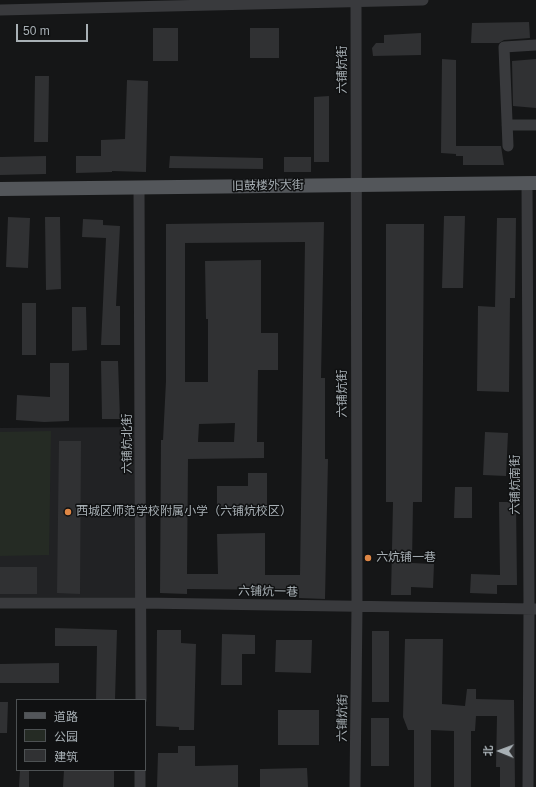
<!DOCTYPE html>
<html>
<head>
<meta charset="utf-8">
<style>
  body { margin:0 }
  #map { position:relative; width:536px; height:787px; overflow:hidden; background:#151617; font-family:Helvetica,"Noto Sans SC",sans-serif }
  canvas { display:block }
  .legend { position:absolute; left:16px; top:699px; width:130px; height:72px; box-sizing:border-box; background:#101112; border:1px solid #4d5153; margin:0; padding:5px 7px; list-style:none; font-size:12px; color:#a8b0b5 }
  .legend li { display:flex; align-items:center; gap:8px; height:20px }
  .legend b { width:20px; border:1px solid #4d5153 }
  .north { position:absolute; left:480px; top:731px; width:40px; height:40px; -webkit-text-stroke:3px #101112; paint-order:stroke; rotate:271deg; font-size:11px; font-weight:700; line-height:16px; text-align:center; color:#a8b0b5 }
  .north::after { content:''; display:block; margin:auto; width:14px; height:18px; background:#a8b0b5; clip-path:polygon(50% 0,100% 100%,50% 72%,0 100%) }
  .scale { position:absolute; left:16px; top:24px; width:72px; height:18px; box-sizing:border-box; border:2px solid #a8b0b5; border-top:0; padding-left:5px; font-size:12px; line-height:14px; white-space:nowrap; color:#a8b0b5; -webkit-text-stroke:3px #101112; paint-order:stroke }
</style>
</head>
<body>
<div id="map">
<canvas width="536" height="787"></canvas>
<ul class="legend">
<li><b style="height:5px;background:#53565a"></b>道路</li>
<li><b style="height:11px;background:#252b24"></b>公园</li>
<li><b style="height:11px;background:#303133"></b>建筑</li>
</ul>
<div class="north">北</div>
<div class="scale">50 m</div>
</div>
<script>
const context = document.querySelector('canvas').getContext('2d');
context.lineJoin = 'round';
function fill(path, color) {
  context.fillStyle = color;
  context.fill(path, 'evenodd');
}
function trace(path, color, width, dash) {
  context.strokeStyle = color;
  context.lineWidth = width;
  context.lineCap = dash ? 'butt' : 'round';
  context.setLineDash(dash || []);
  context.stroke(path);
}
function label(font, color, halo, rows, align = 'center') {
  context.font = font + ' Helvetica,"Noto Sans SC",sans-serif';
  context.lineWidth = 3;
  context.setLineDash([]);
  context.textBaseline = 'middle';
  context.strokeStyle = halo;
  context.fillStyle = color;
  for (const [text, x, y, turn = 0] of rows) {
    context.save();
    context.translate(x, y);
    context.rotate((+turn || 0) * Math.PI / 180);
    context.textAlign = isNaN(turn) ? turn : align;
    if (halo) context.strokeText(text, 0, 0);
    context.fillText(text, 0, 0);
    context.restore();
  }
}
const built = new Path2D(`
  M136,427V597H0V428Z`);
const green = new Path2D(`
  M51,431L49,555L0,556V432Z`);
const building = new Path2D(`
  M529,22L530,38L504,40L499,43H471L472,23Z
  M153,28H178V61H153Z
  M250,28H279V58H250Z
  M421,33V55L373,56L372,48L376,43H384V35Z
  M442,59L456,60V146H501L504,165H463V156H456V154L441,153Z
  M536,59V108L513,106L512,61Z
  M35,76H49L48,142H34Z
  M127,80L148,81L146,172L112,171V172L76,173V156H101V140L125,139Z
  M329,96V162H314V97Z
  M46,156V174L0,175V157Z
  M170,156L263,158V169L169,168Z
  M284,157H311V172H284Z
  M444,216H465L463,288H442Z
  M8,217L30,218L28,268L6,267Z
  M45,217H60L61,289L46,290Z
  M497,218H516L515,298H510L509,392L477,391L478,306L495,307Z
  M83,219L103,220V225L120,226L116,306H120V345H101L106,238L82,237Z
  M324,222L321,378H325V459H328L325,599L299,598V590L187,589V594L160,593L161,440H163L166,381V224ZM305,242L300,575H265V533L217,534L218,574H187L188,459L264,458V442H257L258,370H278V333H261V260L205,261L206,319H208V382H185V243ZM235,423L234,442H198L199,424Z
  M386,224H424L422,502H413L412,563L434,564L433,588L411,587V595H391L393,502H386Z
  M22,303H36V355H22Z
  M72,307H86L87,350L72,351Z
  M101,361H118L120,419H102Z
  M50,363H69V421L44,422L16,420L17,395L50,397Z
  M485,432L508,433L506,476L483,475Z
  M59,441H81L80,594L57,593Z
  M248,473H267V511L217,510V486H248Z
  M455,487H472V518H454Z
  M499,502H516L517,585H497V594L470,593L471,574L500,575Z
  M0,567H37V594H0Z
  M55,628L117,630L115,700H96L97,646H55Z
  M157,630H181V643L196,644L194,730H179V727L156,726Z
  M372,631H389V702H372Z
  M222,634L255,635V654H242V685H221Z
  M405,639H443L442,704L465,706L467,689H476V699L514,700L515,787H500V767H496L497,716H476L475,731H471V787H454V731L431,730V787H414V730H408L403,717Z
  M276,640H312L311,673L275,672Z
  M59,663V683H0V664Z
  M0,702H8L7,733H0Z
  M278,710H319V745H278Z
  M371,718H389V766H371Z
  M178,746H195V766L238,765V787H157L158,753H178Z
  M307,768L308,787H260V769Z
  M20,770H29V787H19Z
  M64,770H114V787H63Z`);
const minor = new Path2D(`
  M0,10L423,0
  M507,125H536
  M508,146L504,47L536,45
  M527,183L529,609L528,787
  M139,187L141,700
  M0,603H142L535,609
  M140,787V770
  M355,787L357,606L356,0`);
const major = new Path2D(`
  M0,189L536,183`);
const markers = [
  [68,512,4,"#de8645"],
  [368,558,4,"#de8645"]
];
const streetNames = [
  ["六铺炕街",343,70,-90],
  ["旧鼓楼外大街",268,186,-1],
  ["六铺炕街",343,394,-90],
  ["六铺炕北街",128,444,-90],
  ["六铺炕南街",516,485,-90],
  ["六铺炕一巷",268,592,1],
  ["六铺炕街",343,718,-89]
];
const poiNames = [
  ["西城区师范学校附属小学（六铺炕校区）",76,512],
  ["六炕铺一巷",376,558]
];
fill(built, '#212224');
fill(green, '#252b24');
fill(building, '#303133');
trace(minor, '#393a3d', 11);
trace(major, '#53565a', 14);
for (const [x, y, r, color] of markers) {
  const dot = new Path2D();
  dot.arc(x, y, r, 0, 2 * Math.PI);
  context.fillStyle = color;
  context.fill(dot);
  trace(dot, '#101112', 1.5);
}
label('12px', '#a8b0b5', '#101112', streetNames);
label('12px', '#a8b0b5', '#101112', poiNames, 'left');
</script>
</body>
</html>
